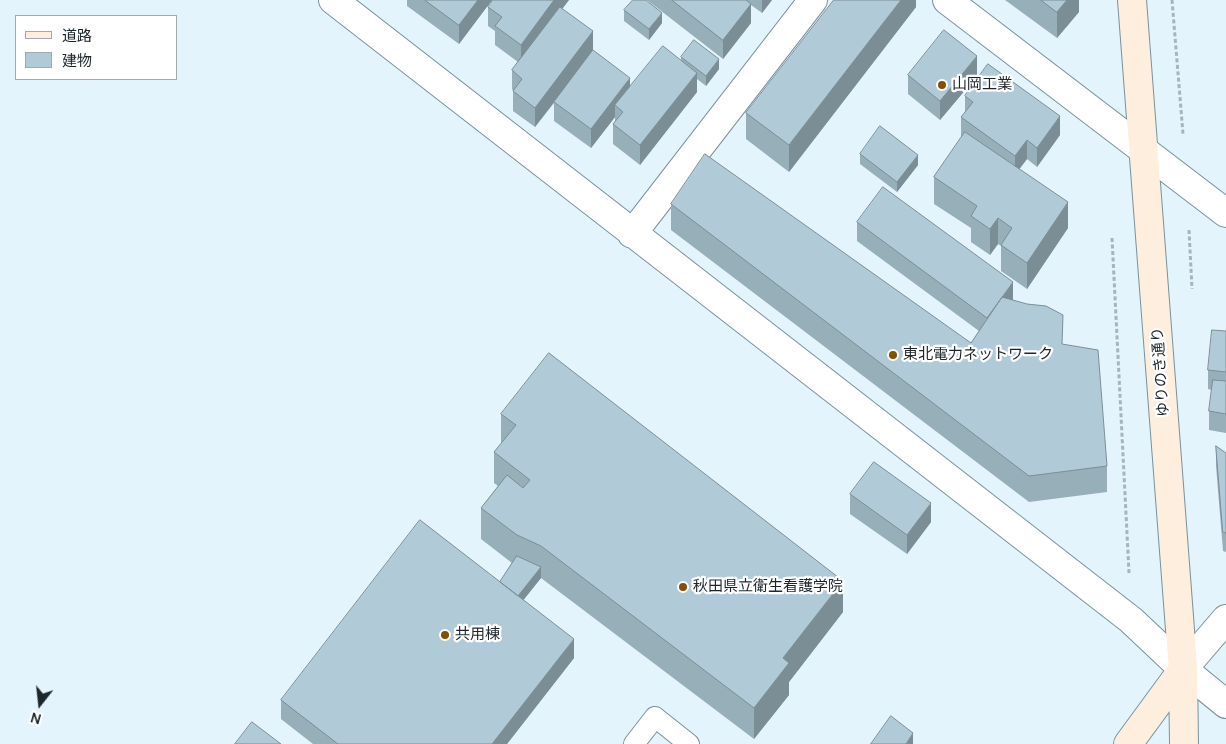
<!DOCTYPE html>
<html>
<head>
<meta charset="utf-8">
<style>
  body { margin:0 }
  #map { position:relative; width:1226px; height:744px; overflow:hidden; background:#e4f4fc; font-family:Manrope,"Noto Sans JP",sans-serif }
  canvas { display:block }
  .legend { position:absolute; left:15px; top:15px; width:162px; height:65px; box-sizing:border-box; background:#fff; border:1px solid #a4a8aa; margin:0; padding:6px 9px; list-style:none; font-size:15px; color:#1c262b }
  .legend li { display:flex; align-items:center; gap:10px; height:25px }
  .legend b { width:25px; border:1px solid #a4a8aa }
  .north { position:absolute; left:15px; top:679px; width:50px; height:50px; -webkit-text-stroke:4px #fff; paint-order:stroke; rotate:196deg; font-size:14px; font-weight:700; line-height:20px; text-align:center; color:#1c262b }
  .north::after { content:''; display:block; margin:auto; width:18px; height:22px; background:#1c262b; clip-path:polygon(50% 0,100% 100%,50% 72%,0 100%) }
</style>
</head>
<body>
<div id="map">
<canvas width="1226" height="744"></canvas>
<ul class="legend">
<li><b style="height:6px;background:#fdeede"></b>道路</li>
<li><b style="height:14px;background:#b0cbd7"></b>建物</li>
</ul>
<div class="north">N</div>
</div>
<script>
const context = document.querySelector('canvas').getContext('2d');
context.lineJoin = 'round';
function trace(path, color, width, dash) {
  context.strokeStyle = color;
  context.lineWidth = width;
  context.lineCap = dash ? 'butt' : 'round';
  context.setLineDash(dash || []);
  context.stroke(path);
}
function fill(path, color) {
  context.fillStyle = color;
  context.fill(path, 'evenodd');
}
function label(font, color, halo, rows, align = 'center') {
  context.font = font + ' Manrope,"Noto Sans JP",sans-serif';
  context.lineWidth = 4.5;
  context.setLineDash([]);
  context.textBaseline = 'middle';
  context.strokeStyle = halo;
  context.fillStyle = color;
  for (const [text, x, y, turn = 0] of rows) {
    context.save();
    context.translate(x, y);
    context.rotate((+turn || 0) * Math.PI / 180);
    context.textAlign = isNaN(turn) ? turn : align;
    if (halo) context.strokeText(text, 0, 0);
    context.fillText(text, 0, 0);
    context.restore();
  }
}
const path = new Path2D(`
  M1172,0L1183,134
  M1189,230L1192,289
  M1112,238L1129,573`);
const lane = new Path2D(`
  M634,744L655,717L689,744`);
const street = new Path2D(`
  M333,0L1131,620L1183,669L1226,704
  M947,0L1226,213
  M632,234L813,0
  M1183,669L1226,619`);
const secondary = new Path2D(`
  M1132,0L1183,669L1184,744
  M1128,744L1183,669`);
const wall = new Path2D(`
  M407,0H492L459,44L407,6Z
  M569,0L562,8L593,50L630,87L681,61V57L719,69L706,86L697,79V92L640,165L613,144V124L615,122V117L591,148L554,121V103L535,127L513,111V91L512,89V70L518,62L495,45V31L488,26V7Z
  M647,0H772L762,13L751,5V23L723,59Z
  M916,0V7L789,172L746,139V113Z
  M1005,0H1079V12L1057,38Z
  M624,10L662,23L649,40L624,21Z
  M908,75L977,76L940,120L908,94Z
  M965,96L1060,135L1037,167L1027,159L1019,169L1068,228L1027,289L1001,271V246L998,244L990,255L971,242V228L934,204V177L962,137H961V117L965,113Z
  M860,154L918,165L897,192L860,164Z
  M671,204L971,343L979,331L857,241V222L1013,300L1063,345L1107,466V492L1029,502L671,230Z
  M1226,331V433L1209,430V411L1212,390L1208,389V370Z
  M501,414L843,612L789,682V695L754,739L541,578L523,600L574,658L507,744H313L281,719V700L500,582L512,563L481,539V508L498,486L494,483V452L501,444Z
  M1216,446L1226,453V552L1223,551L1216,466Z
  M850,494L931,522L907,554L850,514Z`);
const shadedWall = new Path2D(`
  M478,0H492L459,44V25Z
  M554,0H569L521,64V45Z
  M762,0H772L762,13Z
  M901,0H916V7L789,172V145Z
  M1067,0H1079V12L1057,38V12Z
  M751,4V23L723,59V40Z
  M662,13V23L649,40V29Z
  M593,31V51L535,127V108Z
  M977,56V76L940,120V101Z
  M719,59V69L706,86V76Z
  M697,73V92L640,165V145Z
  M630,78V97L615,105V117L591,148V129Z
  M1060,116V135L1037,167V148Z
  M1027,140V159L1015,175V156Z
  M918,155V165L897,192V182Z
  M1068,202V228L1027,289V263Z
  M998,218V244L990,255V229Z
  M1013,282V301L987,337V318Z
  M931,503V522L907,554V535Z
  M541,567V578L514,612V601Z
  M843,581V612L789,682V695L754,739V708L783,658Z
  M574,639V658L507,744H492Z
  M913,733V744H906Z`);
const building = new Path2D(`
  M425,0H478L459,25Z
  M493,0H554L521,45L495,26L502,17L488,7Z
  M633,0H646L662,13L649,29L624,10Z
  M672,0H746L751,4L723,40Z
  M834,0H901L789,145L746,113Z
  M1041,0H1067L1057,12Z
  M560,7L593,31L535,108L513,91L522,79L512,70Z
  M944,30L977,56L940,101L908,75Z
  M694,40L719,59L706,76L681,57Z
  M663,46L697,73L640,145L613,124L623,112L615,105Z
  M593,50L630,78L591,129L554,102Z
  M988,64L1060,116L1037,148L1027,140L1015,156L961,117L973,102L965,96Z
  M880,126L918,155L897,182L860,154Z
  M965,132L1068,202L1027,263L1001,245L1012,228L998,218L990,229L971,216L977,206L934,177Z
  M705,154L971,343L1002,297L1027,304L1046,306L1063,315L1062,344L1098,350L1107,466L1029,476L671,204Z
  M883,187L1013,282L987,318L857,222Z
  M1212,330L1226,331V372L1208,370Z
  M549,353L843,581L783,658L789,663L754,708L541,546L517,535L481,508L507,475L523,488L530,480L494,452L516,425L501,414Z
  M1213,380L1226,381V414L1209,411Z
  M1216,446L1226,453V533L1223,532Z
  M874,462L931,503L907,535L850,494Z
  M420,520L574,639L492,744H338L281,700Z
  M517,556L541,567L518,596L500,582Z
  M891,716L913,733L906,744H871Z
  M252,722L281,744H235Z`);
const markers = [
  [942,85,5,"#864f00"],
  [893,355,5,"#864f00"],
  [683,587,5,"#864f00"],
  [445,635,5,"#864f00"]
];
const poiNames = [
  ["山岡工業",952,85],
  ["東北電力ネットワーク",903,355],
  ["秋田県立衛生看護学院",693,587],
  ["共用棟",455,635]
];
const streetNames = [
  ["ゆりのき通り",1161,372,-94]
];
trace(lane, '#79929e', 22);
trace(street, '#79929e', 30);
trace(secondary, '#79929e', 30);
trace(path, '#a6b4bb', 3, [4, 2.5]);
trace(lane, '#fff', 20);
trace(street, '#fff', 28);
trace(secondary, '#fdeede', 28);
fill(wall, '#97afb9');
fill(shadedWall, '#7b8e96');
fill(building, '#b0cbd7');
trace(building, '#7b8e96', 1);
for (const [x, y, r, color] of markers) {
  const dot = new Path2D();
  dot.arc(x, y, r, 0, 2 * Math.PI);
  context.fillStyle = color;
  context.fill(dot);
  trace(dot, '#fff', 2);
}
label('15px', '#1c262b', '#fff', poiNames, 'left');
label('15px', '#1c262b', '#fff', streetNames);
</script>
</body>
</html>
